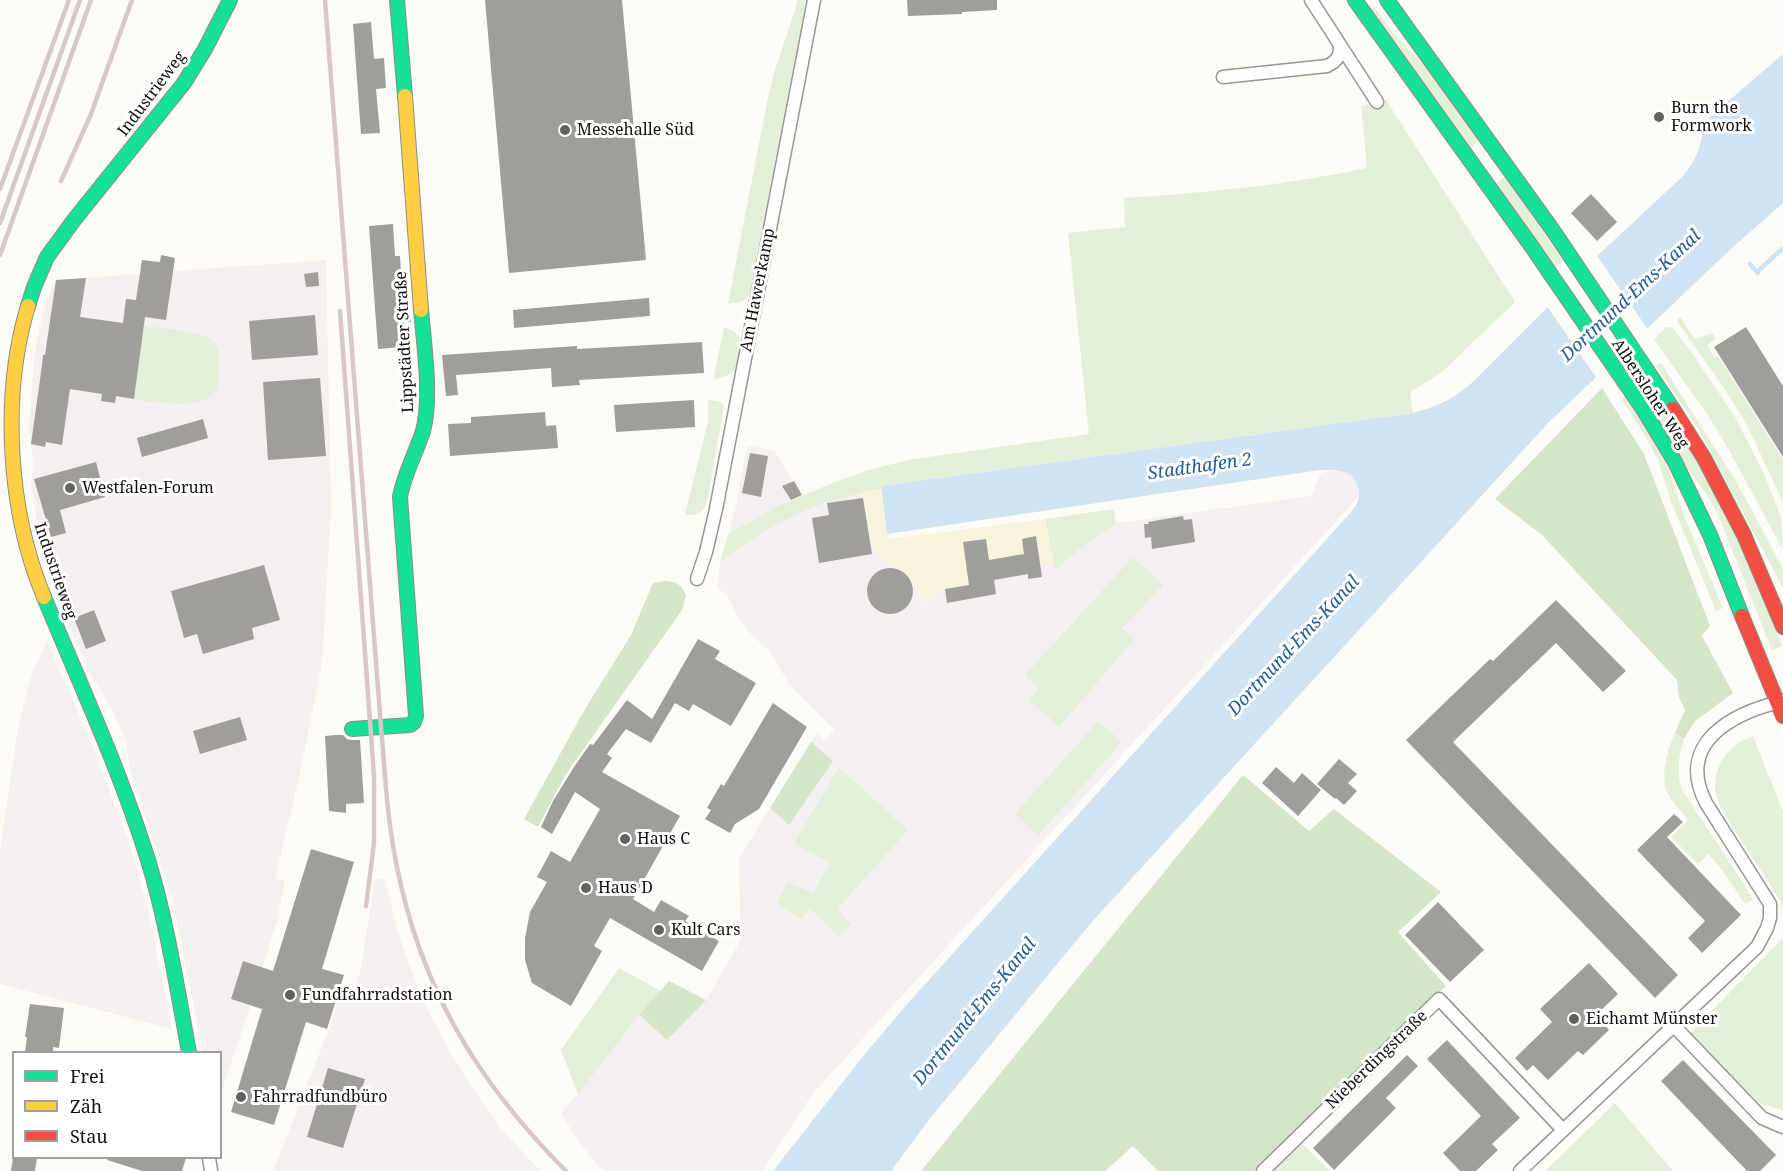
<!DOCTYPE html>
<html>
<head>
<meta charset="utf-8">
<style>
  body { margin:0 }
  #map { position:relative; width:1783px; height:1171px; overflow:hidden; background:#fcfbf6; font-family:"Noto Serif",serif }
  canvas { display:block }
  .legend { position:absolute; left:12px; top:1051px; width:210px; height:108px; box-sizing:border-box; background:#fff; border:2px solid #9f9f9f; margin:0; padding:8px 10px; list-style:none; font-size:18px; color:#101010 }
  .legend li { display:flex; align-items:center; gap:12px; height:30px }
  .legend b { width:30px; border:2px solid #9f9f9f }
</style>
</head>
<body>
<div id="map">
<canvas width="1783" height="1171"></canvas>
<ul class="legend">
<li><b style="height:8px;background:#16e098"></b>Frei</li>
<li><b style="height:8px;background:#ffcf43"></b>Zäh</li>
<li><b style="height:8px;background:#f24e42"></b>Stau</li>
</ul>
</div>
<script>
const context = document.querySelector('canvas').getContext('2d');
context.lineJoin = 'round';
function fill(path, color) {
  context.fillStyle = color;
  context.fill(path, 'evenodd');
}
function trace(path, color, width, dash) {
  context.strokeStyle = color;
  context.lineWidth = width;
  context.lineCap = dash ? 'butt' : 'round';
  context.setLineDash(dash || []);
  context.stroke(path);
}
function label(font, color, halo, rows, align = 'center') {
  context.font = font + ' "Noto Serif",serif';
  context.lineWidth = 6;
  context.setLineDash([]);
  context.textBaseline = 'middle';
  context.strokeStyle = halo;
  context.fillStyle = color;
  for (const [text, x, y, turn = 0] of rows) {
    context.save();
    context.translate(x, y);
    context.rotate((+turn || 0) * Math.PI / 180);
    context.textAlign = isNaN(turn) ? turn : align;
    if (halo) context.strokeText(text, 0, 0);
    context.fillText(text, 0, 0);
    context.restore();
  }
}
const industrial = new Path2D(`
  M161,255L175,258L173,271L326,260L331,509L322,664L300,773L275,879L285,880L277,921L250,1007L221,1093L220,1052H203L173,900L130,769L126,741L111,707L90,673L57,601L39,536L31,485L33,462L29,429L34,358L40,325L50,291L56,280L140,274L142,260L160,262Z
  M747,446L774,450L802,495L780,505L728,534L736,507Z
  M1341,469L1350,470L1361,489L1359,496L813,1093L762,1171H603L580,1144L561,1113L576,1096L639,1015L667,1040L706,1000L743,936L740,916L739,858L817,733L825,741L834,729L789,684L770,652L750,633L737,615L728,597L717,587L720,562L751,538L784,519L822,503L862,492L873,545L907,576L925,604L945,589L994,580L1064,561L1116,523L1311,496L1321,473Z
  M47,640L95,752L127,837L141,883L149,914L172,1029L0,984V851L17,734L25,698L33,671Z
  M375,878L385,880L397,929L406,956L427,1008L450,1052L472,1087L500,1127L540,1171H273L329,1029L340,994L354,993L361,968Z`);
const green = new Path2D(`
  M798,0H804L805,7L750,291C746,303 740,302 728,304L768,97L774,73Z
  M1374,7L1394,34L1429,70L1479,140L1471,148L1370,9Z
  M1386,100L1515,302L1442,372L1410,392L1413,413L881,486V489C814,501 775,521 720,562L728,534L780,505L835,482L865,471L908,460L1089,434L1068,233L1125,227L1124,198C1206,193 1286,185 1367,168L1361,106Z
  M1505,176L1563,261L1555,268L1496,184Z
  M1678,318H1681L1691,334L1696,339L1712,333L1716,339L1707,345L1714,358L1718,356L1783,460V502L1745,421L1722,385L1677,321Z
  M144,326C160,328 200,331 212,340C221,348 219,360 219,370C219,376 219,384 216,389C204,413 155,401 134,399Z
  M1666,327H1672L1694,356L1735,417L1764,474L1781,517L1783,550L1729,450L1711,420L1654,339Z
  M724,328L730,329L741,338L735,371L733,373L715,380L714,375Z
  M1661,363L1734,478L1754,514L1783,569V588L1697,427L1656,366Z
  M1644,377L1696,458L1751,567L1782,646L1772,650L1718,515L1707,495L1685,465L1636,385Z
  M1626,396L1669,470L1683,513L1723,608L1716,611L1670,499L1658,460L1644,434L1622,400Z
  M708,400L720,402L724,406L708,498C704,512 700,515 685,515L708,421Z
  M1114,509L1116,523L1064,561L1055,571L1045,519Z
  M1133,557L1163,585L1122,628L1134,639L1059,727L1029,699L1039,688L1025,675Z
  M1098,721L1122,742L1038,835L1015,814Z
  M1675,733L1684,739C1678,756 1677,770 1681,788L1744,884L1753,900L1745,904L1723,871L1708,854L1698,864L1671,837L1688,820C1681,811 1669,799 1666,789C1661,771 1668,749 1675,733Z
  M1753,736L1783,812V915L1781,902C1768,881 1754,860 1740,839C1732,826 1722,813 1717,798C1709,770 1727,745 1753,736Z
  M839,768L908,830L837,909L851,924L839,936L809,908L802,919L777,903L787,882L813,893L830,863L794,843Z
  M1783,938V1110L1759,1103L1689,1034Z
  M619,968L661,991L639,1015L578,1094L561,1050Z
  M1615,1103L1673,1171H1545Z
  M1299,1141L1330,1171H1269Z`);
const forest = new Path2D(`
  M1602,388L1644,454L1710,626L1702,636L1733,693L1694,722L1684,739L1675,733L1685,710L1679,697L1677,680L1542,535L1495,499Z
  M665,581C677,582 681,584 686,595L682,610L566,774L538,827L524,819L585,709L631,635L653,583Z
  M811,742L833,761L789,825L770,808Z
  M1243,775L1309,831L1334,809L1441,892L1398,932L1446,986L1257,1171H1158L1133,1146L1105,1171H921Z
  M669,981L706,1000L667,1040L639,1015Z`);
const sand = new Path2D(`
  M881,489L887,533L890,539L1045,519L1054,564L994,580L945,589L925,604L907,576L880,557L873,545L862,492Z`);
const water = new Path2D(`
  M1783,54V203L1733,247L1549,422L1090,924L932,1116L891,1171H773L864,1055L909,1002L1352,511C1360,500 1362,492 1355,481C1352,476 1354,477 1349,474C1341,469 1329,470 1320,470L887,534L881,486L1413,413C1439,406 1455,398 1475,380L1574,281L1582,270L1682,177C1696,161 1703,144 1703,123Z`);
const pier = new Path2D(`
  M1595,253L1649,331L1598,380L1546,305L1572,279L1580,268Z`);
const stream = new Path2D(`
  M1750,264L1758,273
  M1757,272L1783,248`);
const building = new Path2D(`
  M485,0H622L646,260L509,273Z
  M907,0H997V10L962,12V14L908,16Z
  M371,22L374,59L384,58L386,88L376,89L380,133L361,134L353,24Z
  M1591,194L1617,222L1597,241L1571,213Z
  M393,224L395,256H400L401,273L407,272L411,322L401,323L402,347L378,349L369,226Z
  M161,255L175,258L166,320L145,317L134,399L116,396L115,403L101,401L102,394L70,389L62,445L46,442L45,447L31,444L42,365L43,355H45L56,280L86,278L80,317L123,323L126,299L136,300L142,260L160,262Z
  M318,272L319,286L306,287L304,274Z
  M649,298L650,316L514,328L513,310Z
  M315,315L318,355L252,360L249,321Z
  M1746,327L1783,386V457L1714,347Z
  M702,342L704,373L579,380L580,385L552,387L551,368L456,375L458,395L446,396L442,355L577,346V349Z
  M320,378L326,456L268,460L263,382Z
  M694,400L695,427L616,432L614,405Z
  M545,412L546,426L556,425L558,448L450,456L448,424L471,423V417Z
  M203,419L208,438L142,457L137,438Z
  M750,453L768,456L761,497L742,493Z
  M96,462L105,497L60,510L66,533L51,537L34,479Z
  M794,481L802,495L791,500L782,486Z
  M863,498L872,554L819,563L812,518L829,515L827,503Z
  M1183,516L1184,520L1192,519L1195,542L1152,549L1151,537L1145,538L1144,524H1149L1148,522Z
  M1036,536L1042,577L1028,579V574L994,580L996,594L947,603L945,589L969,585L963,542L986,539L989,560L1024,554L1022,539Z
  M264,565L280,620L252,628L254,639L203,654L197,634L184,638L171,591Z
  M867 591a23 23 0 1 1 46 0a23 23 0 1 1-46 0Z
  M1556,600L1626,671L1603,692L1556,643L1453,742L1678,975L1655,998L1406,740L1490,659L1493,661Z
  M94,610L106,641L86,649L74,618Z
  M698,639L720,651L715,659L756,683L731,726L693,704L689,711L675,703L651,743L626,729L607,754L612,758L602,772L680,816L633,899L654,912L661,900L689,916L685,921L719,941L702,971L610,918L594,946L602,951L571,1006L532,983L525,960V938L530,912L547,882L537,877L551,851L570,862L600,809L575,792L552,834L541,827L553,801L574,767L590,744L593,745L627,700L652,719Z
  M773,703L807,727L759,809L735,824L730,833L705,819L711,810L707,808L721,784L724,786Z
  M240,717L247,740L200,754L193,731Z
  M336,735H343L347,739L352,740H360L364,803L346,804V813L329,811L325,736Z
  M1339,759L1357,774L1348,783L1357,791L1344,805L1336,798L1335,799L1317,784Z
  M1276,767L1294,783L1302,773L1321,790L1298,816L1262,783Z
  M1674,814L1683,822L1667,837L1741,915L1702,953L1688,938L1705,921L1637,850Z
  M311,849L354,862L322,969L344,975L327,1029L306,1022L274,1125L231,1112L262,1009L231,999L243,961L273,971Z
  M1438,902L1484,950L1450,982L1405,935Z
  M1589,963L1618,994L1596,1015L1609,1030L1583,1055L1578,1051L1548,1080L1533,1065L1527,1071L1515,1058L1552,1022L1540,1009Z
  M30,1004L64,1008L59,1048L53,1047V1053H25L27,1037H25Z
  M1447,1040L1520,1118L1492,1144L1498,1150L1476,1171H1460L1443,1153L1481,1116L1427,1059Z
  M1407,1055L1418,1066L1386,1098L1396,1108L1334,1170L1313,1148Z
  M1683,1060L1776,1155L1760,1171H1747L1661,1081Z
  M328,1068L365,1079L343,1148L307,1137Z
  M13,1158H37L35,1171H11Z
  M108,1158H186L182,1171H142L107,1160Z`);
const street = new Path2D(`
  M1311,0L1377,102
  M1223,77L1327,66C1337,61 1340,57 1340,45
  M697,579L706,552L716,509L814,0
  M1674,1026L1762,1118L1783,1127
  M209,1158L211,1171
  M1263,1171L1439,999L1563,1130
  M1520,1171L1757,947L1767,928L1770,918V904L1706,803C1675,743 1732,713 1783,701`);
const fast = new Path2D(`
  M397,0L405,96
  M1355,0L1532,247L1643,409L1675,462L1710,535L1742,616
  M1387,0L1552,229L1673,409
  M28,306L34,287L47,257L74,220L184,83L205,49L230,0
  M44,597C80,684 120,770 148,860C167,922 177,988 189,1052
  M352,729L410,725L414,722L416,716L400,497C404,474 416,453 423,431C432,399 424,344 421,310`);
const slow = new Path2D(`
  M405,96L421,310
  M28,306C1,396 8,511 44,597`);
const jam = new Path2D(`
  M1673,409L1704,458L1744,535L1783,627
  M1742,616L1783,716`);
const rail = new Path2D(`
  M325,0L381,727C385,772 387,818 396,862C420,987 477,1082 566,1171
  M61,181L91,114L132,0
  M0,189L69,0
  M0,223L80,0
  M0,255L91,0
  M340,311L374,776V843L366,906`);
const markers = [
  [1659,117,6,"#636260"],
  [565,130,6,"#636260"],
  [70,488,6,"#636260"],
  [625,839,6,"#636260"],
  [586,888,6,"#636260"],
  [659,930,6,"#636260"],
  [290,995,6,"#636260"],
  [1574,1019,6,"#636260"],
  [241,1097,6,"#636260"]
];
const streetNames = [
  ["Industrieweg",152,94,-53],
  ["Am Hawerkamp",758,290,-79],
  ["Lippstädter Straße",405,342,-93],
  ["Albersloher Weg",1650,394,57],
  ["Industrieweg",55,571,71],
  ["Nieberdingstraße",1377,1060,-44]
];
const poiNames = [
  ["Burn the",1671,108],
  ["Formwork",1671,126],
  ["Messehalle Süd",577,130],
  ["Westfalen-Forum",82,488],
  ["Haus C",637,839],
  ["Haus D",598,888],
  ["Kult Cars",671,930],
  ["Fundfahrradstation",302,995],
  ["Eichamt Münster",1586,1019],
  ["Fahrradfundbüro",253,1097]
];
const waterNames = [
  ["Dortmund-Ems-Kanal",1631,296,-43],
  ["Stadthafen 2",1200,467,-8],
  ["Dortmund-Ems-Kanal",1294,646,-47],
  ["Dortmund-Ems-Kanal",975,1012,-51]
];
fill(industrial, '#f4eff1');
fill(green, '#e4efd8');
fill(forest, '#d4e6c7');
fill(sand, '#f8f4db');
fill(water, '#d0e3f2');
fill(pier, '#fcfbf6');
trace(stream, '#d0e3f2', 4.5);
fill(building, '#a09e9b');
trace(street, '#969694', 15);
trace(fast, '#8d8c8a', 16);
trace(slow, '#8d8c8a', 16);
trace(jam, '#8d8c8a', 16);
trace(street, '#fffefe', 12);
trace(fast, '#16e098', 14);
trace(slow, '#ffcf43', 14);
trace(jam, '#f24e42', 14);
trace(rail, '#d7c8c7', 4.5);
for (const [x, y, r, color] of markers) {
  const dot = new Path2D();
  dot.arc(x, y, r, 0, 2 * Math.PI);
  context.fillStyle = color;
  context.fill(dot);
  trace(dot, '#fff', 2);
}
label('16px', '#101010', '#fff', streetNames);
label('16px', '#101010', '#fff', poiNames, 'left');
label('italic 18px', '#255c96', '#fff', waterNames);
</script>
</body>
</html>
